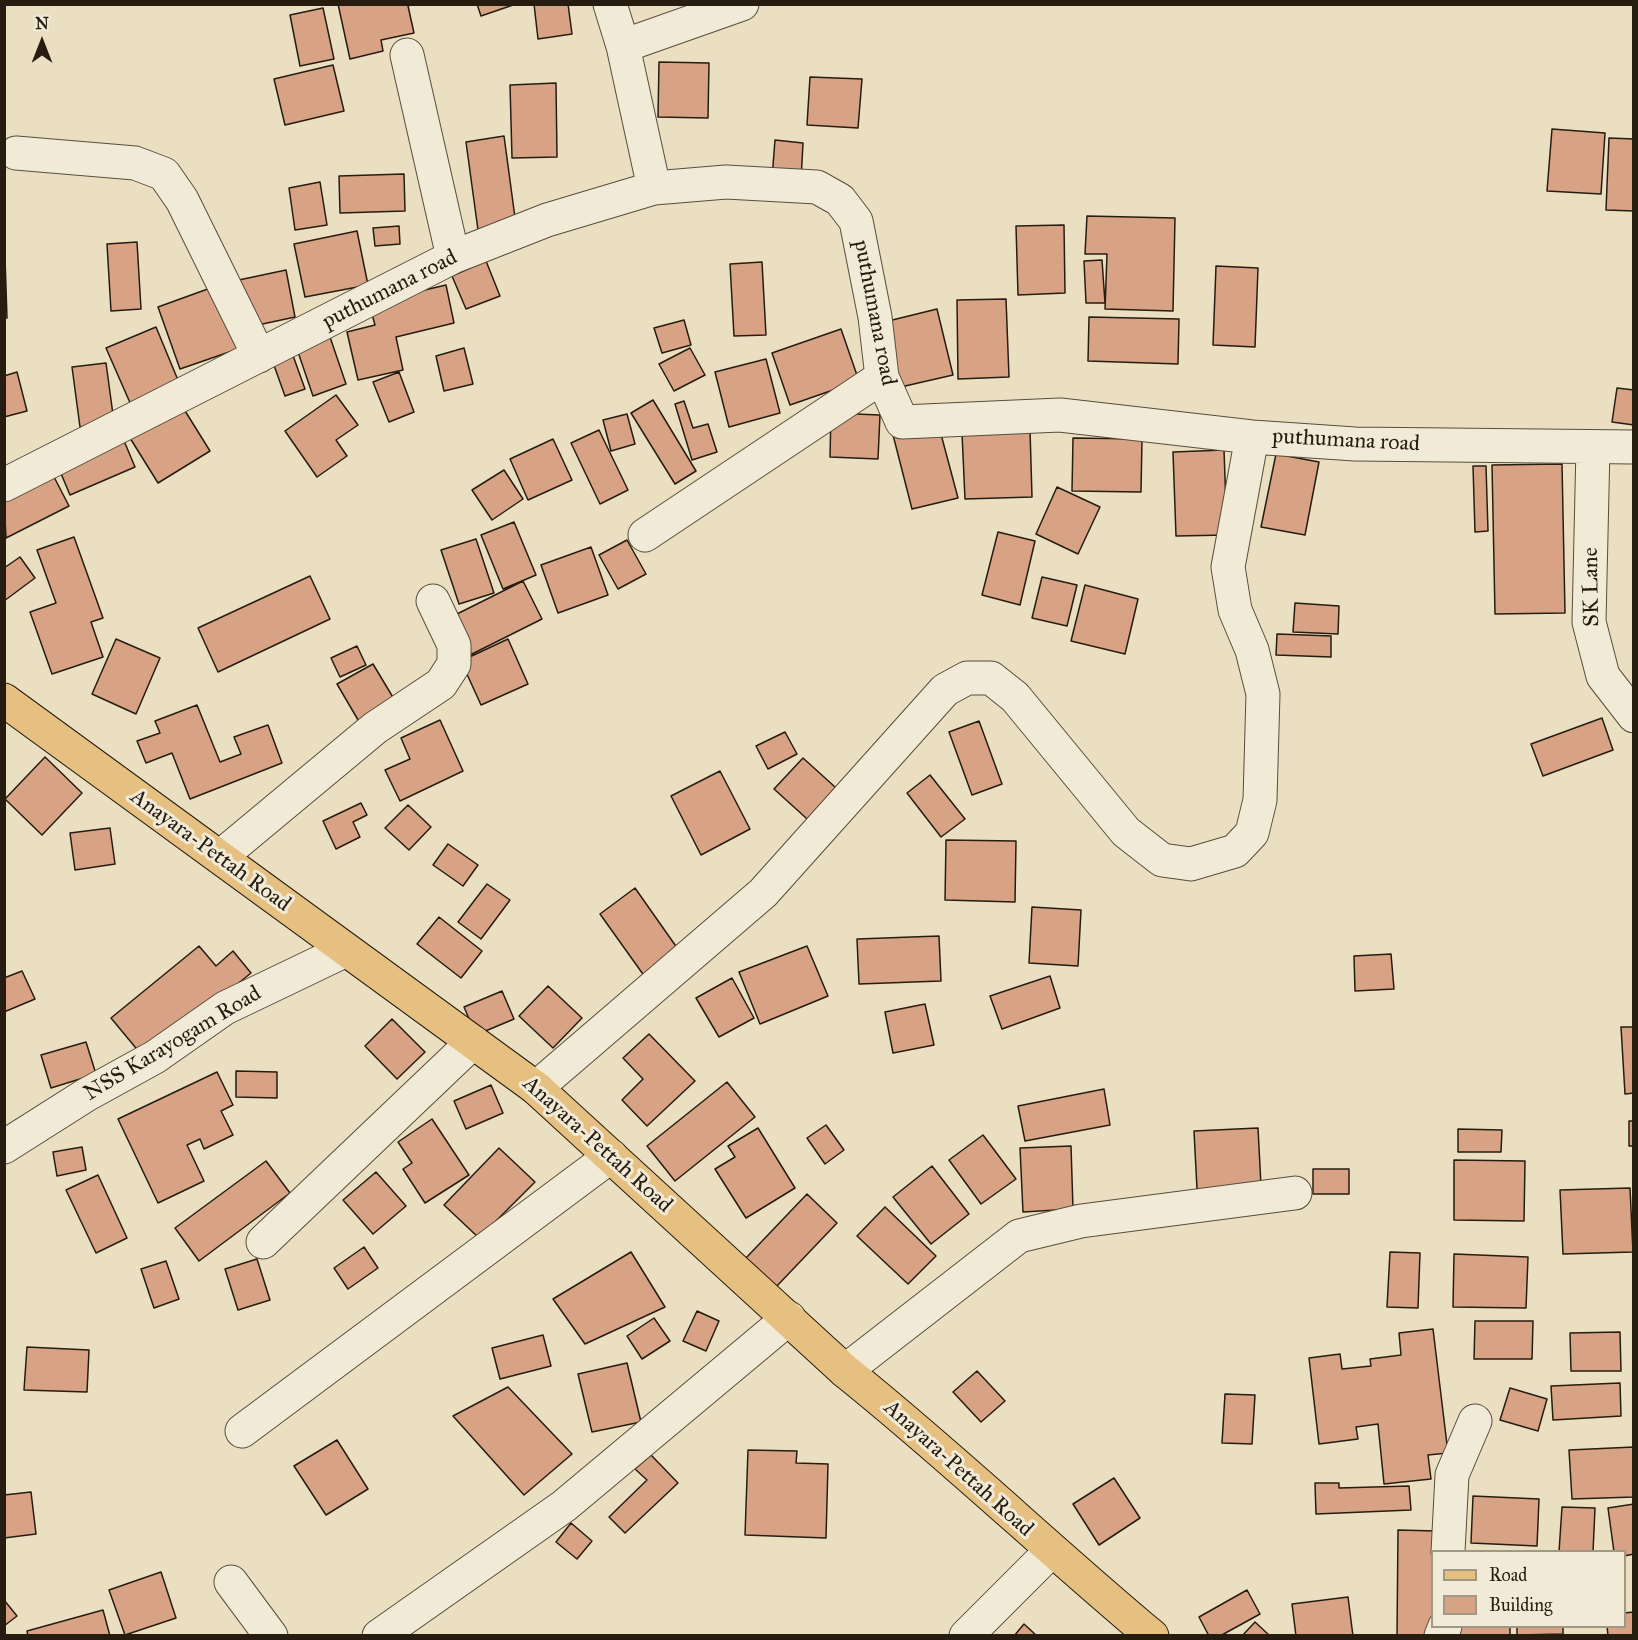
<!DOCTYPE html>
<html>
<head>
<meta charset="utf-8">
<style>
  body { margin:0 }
  #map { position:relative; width:1638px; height:1640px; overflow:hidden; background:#eadfc1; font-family:"IM FELL Great Primer",serif }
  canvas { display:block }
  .frame { position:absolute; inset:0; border:6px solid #271c10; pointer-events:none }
  .legend { position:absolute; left:1431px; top:1550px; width:195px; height:78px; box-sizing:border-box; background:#f1ead7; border:2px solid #a09887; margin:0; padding:8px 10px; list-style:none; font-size:18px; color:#271c10 }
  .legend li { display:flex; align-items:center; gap:12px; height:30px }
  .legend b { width:30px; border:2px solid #a09887 }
  .north { position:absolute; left:12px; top:12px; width:60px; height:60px; -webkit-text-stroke:4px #f1ead7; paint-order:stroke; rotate:0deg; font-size:16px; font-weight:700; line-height:24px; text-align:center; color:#271c10 }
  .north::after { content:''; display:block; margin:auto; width:21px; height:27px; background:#271c10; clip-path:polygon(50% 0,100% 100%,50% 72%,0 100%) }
</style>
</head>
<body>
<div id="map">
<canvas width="1638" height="1640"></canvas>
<div class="frame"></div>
<ul class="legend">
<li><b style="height:8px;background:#e5c080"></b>Road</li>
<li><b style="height:16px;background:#d8a385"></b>Building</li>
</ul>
<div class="north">N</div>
</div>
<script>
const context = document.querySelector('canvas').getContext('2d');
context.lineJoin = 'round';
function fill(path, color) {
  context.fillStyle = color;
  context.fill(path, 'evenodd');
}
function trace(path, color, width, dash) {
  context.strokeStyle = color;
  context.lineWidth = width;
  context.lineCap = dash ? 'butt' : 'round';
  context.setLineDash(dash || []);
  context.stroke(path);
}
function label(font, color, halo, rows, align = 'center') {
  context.font = font + ' "IM FELL Great Primer",serif';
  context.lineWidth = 6;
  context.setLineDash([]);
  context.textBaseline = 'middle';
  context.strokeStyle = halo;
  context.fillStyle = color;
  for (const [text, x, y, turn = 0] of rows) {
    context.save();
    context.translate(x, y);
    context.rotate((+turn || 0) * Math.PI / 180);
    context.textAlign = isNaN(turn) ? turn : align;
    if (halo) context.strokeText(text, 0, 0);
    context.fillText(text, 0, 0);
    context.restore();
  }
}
const building = new Path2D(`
  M338,4H413L408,6L414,33L381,40L383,51L350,59Z
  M477,4H516L481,16Z
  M534,4H568L572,34L538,39Z
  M323,8L334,59L300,66L290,15Z
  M659,62L709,63L708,118L658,117Z
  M333,65L344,111L285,125L274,79Z
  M810,77L862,79L858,128L807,125Z
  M556,83L557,157L512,158L510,85Z
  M1552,129L1605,133L1601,194L1547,191Z
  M504,136L516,225L478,230L466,142Z
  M1609,138L1634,139V211L1606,210Z
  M775,140L803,143L801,180L772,178Z
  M404,174L405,211L340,213L339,176Z
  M320,182L327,225L295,230L289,188Z
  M1087,216L1175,218L1173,311L1105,309L1107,254H1085Z
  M1064,225L1065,293L1018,295L1016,226Z
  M399,226L400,244L375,246L373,228Z
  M357,231L368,285L305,297L294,244Z
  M137,242L141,309L111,311L107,244Z
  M4,257H5L7,318H4Z
  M1102,260L1105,303H1086L1084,261Z
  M486,261L500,296L466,309L452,276Z
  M762,262L766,335L734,336L730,264Z
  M1216,266L1258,268L1255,347L1213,345Z
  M286,270L295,317L244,328L234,281Z
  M446,285L454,323L396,337L403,370L358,380L347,332L375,325L369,303Z
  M216,286L238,349L180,369L158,307Z
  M1006,299L1009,377L958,379L957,300Z
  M937,309L953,375L892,389L876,324Z
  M1089,317L1179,319L1178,364L1088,361Z
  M684,320L691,345L662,353L654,328Z
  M156,327L180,385L131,405L106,348Z
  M841,329L859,381L790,405L772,353Z
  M330,337L346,384L313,396L297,349Z
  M464,348L473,384L444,391L436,356Z
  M690,348L705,375L674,391L659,364Z
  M291,350L305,389L285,396L271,357Z
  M766,359L780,413L729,427L715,372Z
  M106,363L114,422L80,427L72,367Z
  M17,372L27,411L4,417V376Z
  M399,372L414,412L389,422L373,382Z
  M1617,388L1634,390V425L1612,422Z
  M336,395L358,425L336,440L347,456L317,477L285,431Z
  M653,400L696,471L675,484L631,413Z
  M684,401L693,428L708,424L717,452L692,460L675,404Z
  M182,406L210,451L158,483L130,438Z
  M831,413L880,415L878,459L830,457Z
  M627,414L635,444L611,451L603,420Z
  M938,423L958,498L912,509L893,435Z
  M599,430L628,490L600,504L571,443Z
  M1030,430L1032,497L965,499L962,433Z
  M122,436L135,467L70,495L57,464Z
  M1073,438L1142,439L1141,492L1072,491Z
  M553,439L572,480L528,500L510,459Z
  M1224,450L1227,535L1176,536L1173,452Z
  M1276,454L1319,462L1305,535L1261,527Z
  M1562,464L1565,613L1495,614L1492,465Z
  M1473,466H1486L1488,531L1475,532Z
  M504,470L523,499L492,520L472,490Z
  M53,475L69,506L6,538L4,501Z
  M1057,487L1100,507L1078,554L1036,534Z
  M514,522L536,575L503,589L481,535Z
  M998,532L1035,541L1020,605L982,595Z
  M74,537L103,618L91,622L103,657L52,674L30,612L56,603L37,550Z
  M476,539L494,593L459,604L441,550Z
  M627,540L646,574L618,589L599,555Z
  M591,547L608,595L558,613L541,565Z
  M20,557L35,578L4,601V568Z
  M310,576L330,619L218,672L198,628Z
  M1042,577L1077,585L1067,626L1032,618Z
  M523,581L542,619L466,657L447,619Z
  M1085,585L1138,599L1125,654L1071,641Z
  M1295,603L1339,606L1338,634L1293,632Z
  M1277,634L1331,636V657L1276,655Z
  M116,639L160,658L136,714L92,694Z
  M508,639L528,684L481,705L461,661Z
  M357,646L366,665L340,677L331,658Z
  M373,664L397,704L361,725L337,684Z
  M197,705L220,762L241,754L234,737L268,725L282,763L190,799L172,753L146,763L137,741L160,733L155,721Z
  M1602,718L1613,750L1543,776L1531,744Z
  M440,720L463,771L400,801L385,770L410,759L401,738Z
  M979,721L1002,784L972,795L949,732Z
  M785,732L797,754L768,769L756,746Z
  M45,757L82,793L42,835L5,799Z
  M803,758L845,796L816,827L774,789Z
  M720,771L750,829L701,855L671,796Z
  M930,775L965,819L941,837L907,793Z
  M361,803L367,815L353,822L360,837L336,849L323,821Z
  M408,805L431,827L409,850L385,828Z
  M110,828L115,864L75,870L70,833Z
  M946,840L1016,841L1015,902L945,900Z
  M448,844L478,865L463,886L433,865Z
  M487,884L510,900L481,939L458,922Z
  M635,888L680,952L645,977L600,914Z
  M1032,907L1081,910L1078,966L1029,963Z
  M439,917L482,951L461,978L417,944Z
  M939,936L941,981L859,984L857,939Z
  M199,946L216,966L233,951L251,973L145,1059L111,1018Z
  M807,946L828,996L760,1024L739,972Z
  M1391,954L1394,989L1355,991L1354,956Z
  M22,971L35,999L4,1012V978Z
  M1050,976L1060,1008L1002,1029L990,996Z
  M732,978L754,1018L719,1037L696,998Z
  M548,986L582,1018L553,1048L519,1016Z
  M502,991L514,1019L476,1035L464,1007Z
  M925,1004L934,1045L893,1053L885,1012Z
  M392,1019L425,1052L397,1079L365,1046Z
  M1621,1027H1634V1093L1625,1094Z
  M649,1034L695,1081L647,1126L622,1100L643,1079L623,1058Z
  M86,1042L96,1074L51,1088L41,1055Z
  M236,1071L277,1072V1098L236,1097Z
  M217,1072L233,1105L221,1111L233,1135L204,1149L200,1139L187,1145L204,1181L158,1203L118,1119Z
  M727,1082L755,1117L675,1181L647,1146Z
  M491,1085L503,1113L466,1129L454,1101Z
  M1104,1089L1110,1125L1025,1141L1018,1106Z
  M432,1119L469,1175L425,1203L403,1169L412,1163L398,1142Z
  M1629,1121H1634V1146H1629Z
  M826,1125L844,1150L825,1164L807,1138Z
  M758,1128L795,1188L746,1218L715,1169L735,1157L728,1146Z
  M1258,1128L1261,1186L1197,1189L1194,1131Z
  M1458,1129L1502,1130L1501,1152H1458Z
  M983,1135L1016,1179L981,1204L949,1160Z
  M1071,1146L1073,1209L1023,1212L1020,1148Z
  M82,1147L86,1170L57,1176L53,1152Z
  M499,1148L535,1182L479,1238L444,1205Z
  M1454,1160L1525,1161L1524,1221L1454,1220Z
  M266,1161L290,1193L199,1261L175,1228Z
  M932,1166L969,1214L931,1244L893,1197Z
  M1313,1169H1349V1194H1313Z
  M376,1172L406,1206L373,1234L343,1200Z
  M98,1175L127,1238L96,1253L66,1190Z
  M1630,1188L1633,1252L1563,1254L1560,1190Z
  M807,1194L837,1223L775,1288L745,1259Z
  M885,1207L936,1256L908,1284L857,1236Z
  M364,1247L378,1268L348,1289L334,1268Z
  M631,1252L665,1307L585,1344L553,1299Z
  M1390,1252L1420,1253L1418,1308L1387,1307Z
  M1454,1254L1528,1257L1526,1308L1453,1307Z
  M257,1259L270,1300L238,1310L225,1269Z
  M166,1261L179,1299L154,1308L141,1269Z
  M697,1311L719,1321L706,1351L683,1341Z
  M654,1318L670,1341L642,1359L627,1336Z
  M1475,1321H1533L1532,1359H1474Z
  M1433,1329L1448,1453L1428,1455L1431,1479L1384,1484L1378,1424L1356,1427L1358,1439L1319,1444L1309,1358L1340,1354L1342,1369L1371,1366L1370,1359L1401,1355L1399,1333Z
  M1620,1332L1621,1371H1571L1570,1333Z
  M543,1335L551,1366L500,1379L492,1348Z
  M27,1347L89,1350L87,1392L24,1390Z
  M627,1363L641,1422L592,1432L578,1374Z
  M977,1371L1005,1401L981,1422L953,1392Z
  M1620,1383L1621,1416L1553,1420L1551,1386Z
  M508,1387L572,1454L524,1495L453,1416Z
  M1510,1388L1547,1399L1538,1431L1500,1420Z
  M1225,1394L1255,1395L1252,1444L1222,1443Z
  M337,1440L368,1489L326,1515L294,1466Z
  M1634,1447V1497L1572,1499L1569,1450Z
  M748,1450L797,1451L796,1463L828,1464L826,1538L745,1535Z
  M651,1455L678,1483L625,1533L609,1517L647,1480L635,1469Z
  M1114,1478L1140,1518L1099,1545L1073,1504Z
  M1315,1483H1339V1488L1409,1486L1411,1510L1316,1514Z
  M31,1492L36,1534L4,1538V1495Z
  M1473,1496L1539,1499L1537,1546L1471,1543Z
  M1634,1504V1554L1624,1556V1552H1614L1608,1508Z
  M1562,1507L1595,1508L1593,1552H1559Z
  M571,1523L592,1541L577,1559L556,1542Z
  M1398,1530L1436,1531L1432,1552L1434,1636H1397Z
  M161,1572L176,1618L125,1635L109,1590Z
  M1247,1590L1260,1614L1220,1636H1209L1199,1617Z
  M1348,1597L1353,1636H1296L1292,1604Z
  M4,1600L17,1616L4,1626Z
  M103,1610L110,1636H28L27,1631Z
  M1634,1612V1636H1608L1607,1626H1624V1613Z
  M1255,1622L1270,1636H1242Z
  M1024,1624L1037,1636H1014Z
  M1458,1626H1510V1636H1458Z
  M1517,1626H1563V1634L1517,1635Z`);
const minor = new Path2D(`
  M610,4L623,46L654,188
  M623,46L742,4
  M407,55L453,257
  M16,153L135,163L164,174L182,200L259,356
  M1593,447L1589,622L1603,676L1634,716
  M4,485L453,257L547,220L654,188L726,182L817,187L840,200L856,221L875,317L882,377L902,422L1060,415L1252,437L1355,444L1634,447
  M645,535L882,377
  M220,857L375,728L441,684L454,664V645L433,601
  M536,1088L763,893L945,690L967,678H991L1015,697L1126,832L1162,860L1191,864L1235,851L1252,833L1260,800L1263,694L1252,650L1235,610L1228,567L1252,437
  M4,1147L86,1095L155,1057L225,1008L346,950
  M263,1242L473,1042
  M845,1371L1019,1236L1081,1221L1295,1193
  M242,1431L611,1156
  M1448,1552L1452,1475L1475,1421
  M231,1582L271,1636
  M379,1636L564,1506L789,1318
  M966,1636L1051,1551
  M1441,1636L1445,1626`);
const major = new Path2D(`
  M4,700L536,1088L845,1371C950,1455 1048,1549 1152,1636`);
const streetNames = [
  ["puthumana road",390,290,-27],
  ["puthumana road",874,313,79],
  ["puthumana road",1346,441,3],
  ["SK Lane",1592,587,-91],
  ["Anayara-Pettah Road",210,851,36],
  ["NSS Karayogam Road",173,1044,-31],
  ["Anayara-Pettah Road",597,1145,42],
  ["Anayara-Pettah Road",958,1469,42]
];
fill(building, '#d8a385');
trace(building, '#271c10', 1.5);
trace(minor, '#584d3c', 35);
trace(major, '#271c10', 35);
trace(minor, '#f1ead7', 33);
trace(major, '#e5c080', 33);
label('22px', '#271c10', '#f1ead7', streetNames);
</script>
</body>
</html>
